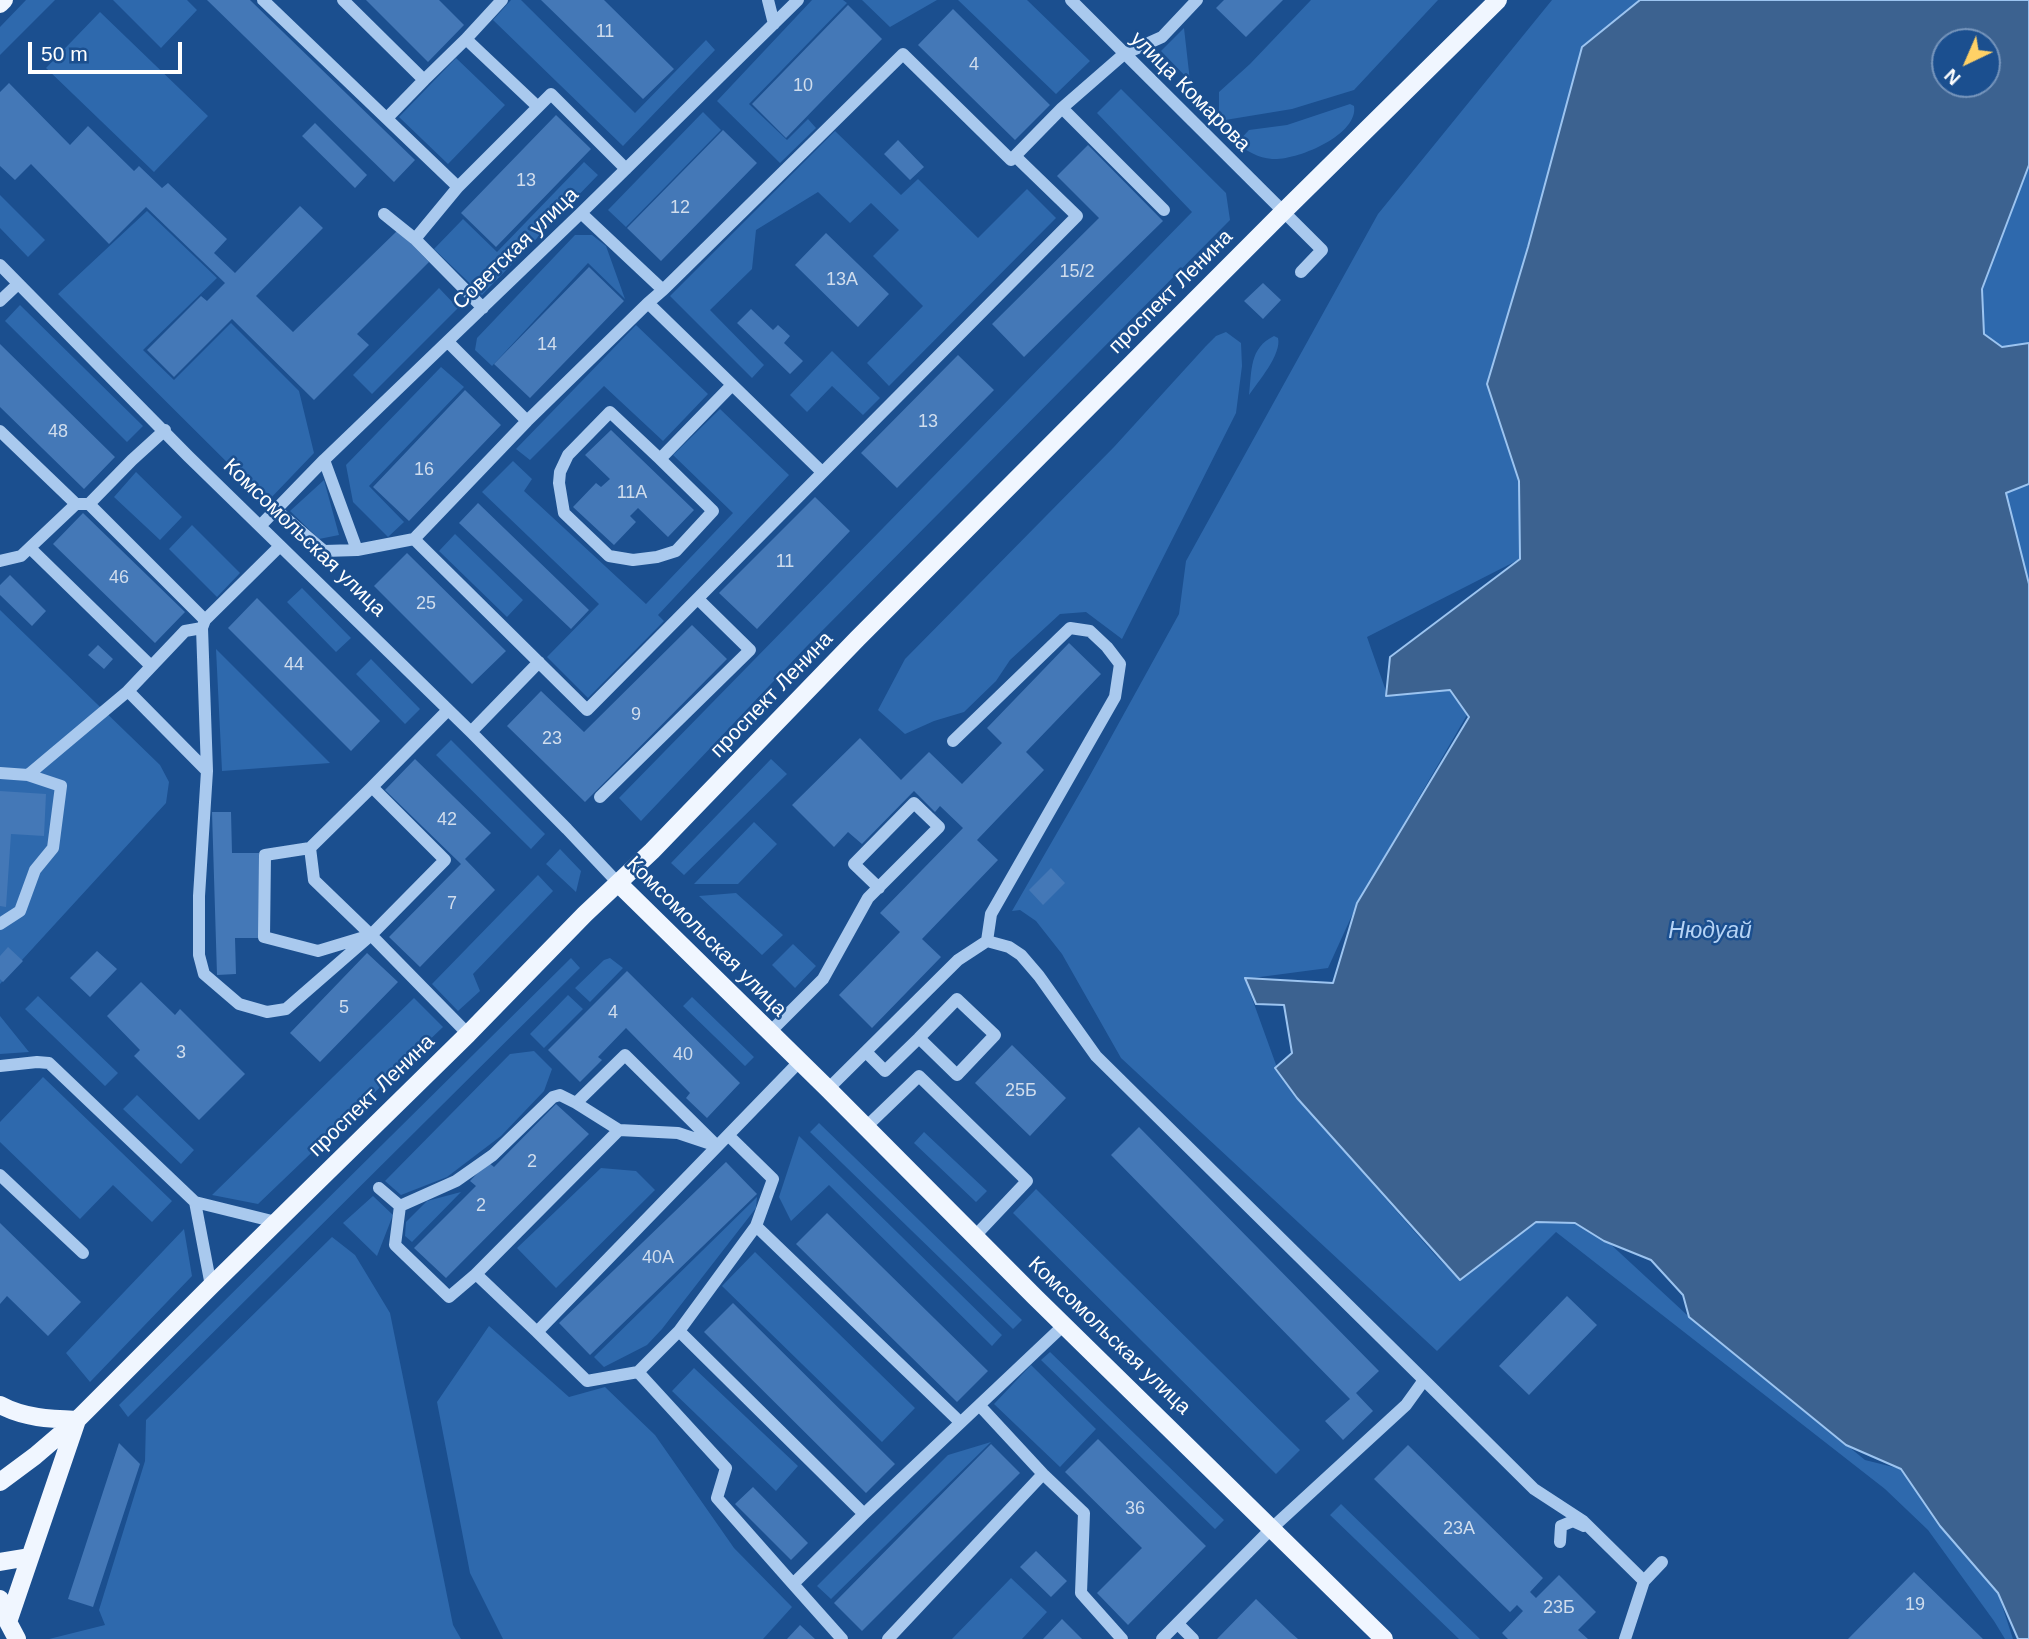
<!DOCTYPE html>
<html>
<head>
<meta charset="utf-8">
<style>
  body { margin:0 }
  #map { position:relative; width:2029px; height:1639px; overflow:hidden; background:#1b4f8f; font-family:Helvetica,sans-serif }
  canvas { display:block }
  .north { position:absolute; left:1931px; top:28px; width:70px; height:70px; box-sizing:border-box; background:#1b4f8f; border:2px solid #7695bc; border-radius:50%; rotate:224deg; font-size:19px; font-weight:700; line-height:28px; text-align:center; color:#fff }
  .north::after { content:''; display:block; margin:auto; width:24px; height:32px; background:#ffd166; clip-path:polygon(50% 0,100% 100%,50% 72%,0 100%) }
  .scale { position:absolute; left:28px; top:42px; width:154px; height:32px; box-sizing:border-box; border:4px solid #fff; border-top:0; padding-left:9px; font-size:21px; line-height:24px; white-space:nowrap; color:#fff; -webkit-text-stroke:5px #1b4f8f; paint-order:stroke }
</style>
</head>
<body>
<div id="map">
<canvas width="2029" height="1639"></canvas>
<div class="north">N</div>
<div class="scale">50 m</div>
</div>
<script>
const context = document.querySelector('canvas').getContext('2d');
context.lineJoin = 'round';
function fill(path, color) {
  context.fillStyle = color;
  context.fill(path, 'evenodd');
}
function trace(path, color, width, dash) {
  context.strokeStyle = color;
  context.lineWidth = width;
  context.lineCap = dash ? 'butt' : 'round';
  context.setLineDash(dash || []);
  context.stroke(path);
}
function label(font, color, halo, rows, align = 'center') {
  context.font = font + ' Helvetica,sans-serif';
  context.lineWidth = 5;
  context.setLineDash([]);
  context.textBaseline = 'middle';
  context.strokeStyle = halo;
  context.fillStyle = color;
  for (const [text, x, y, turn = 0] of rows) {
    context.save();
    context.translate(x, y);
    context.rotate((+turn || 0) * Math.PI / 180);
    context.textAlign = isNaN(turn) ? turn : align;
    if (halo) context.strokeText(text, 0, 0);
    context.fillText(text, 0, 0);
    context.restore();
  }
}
const green = new Path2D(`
  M26,0H55L0,55V27Z
  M113,0H187L197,10L161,48Z
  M511,0H521L635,113L706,40L715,50L623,146L493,20Z
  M812,0H843L847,3L749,104L787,140L808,119L816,128L780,163L717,101Z
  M862,0H937L890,27Z
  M958,0H1027L1090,61L1056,94Z
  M1311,0H1438L1354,90L1292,109L1219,121V92L1250,64Z
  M1552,0H1640L1582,47L1528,247L1487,383L1519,481L1520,559L1367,637L1387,694L1449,690L1467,715L1359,900L1328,968L1245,979L1279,1073L1297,1098L1435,1255L1460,1280L1536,1222L1575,1223L1606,1240L1686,1314L1865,1460L1901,1469L1940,1526L1998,1593L2013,1639H2005L1994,1621L1928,1530L1885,1489L1556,1232L1437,1351L1121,1058L1062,954L1036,921L1020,910L1012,911L1088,779L1179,614L1186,561L1378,214Z
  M100,12L208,116L154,172L46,68Z
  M1184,28L1190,81L1161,51Z
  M456,58L505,105L448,164L399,117Z
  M1121,89L1226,193L1230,220L807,646L641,821L619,798L1192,212L1097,113Z
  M1350,104L1354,106C1359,135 1296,161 1272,159C1258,158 1248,151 1236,144L1249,130L1287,125Z
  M703,112L721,130L626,227L608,210Z
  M835,131L901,195L918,179L978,238L1027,189L1056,218L889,386L867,363L923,306L873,256L899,230L871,203L850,223L818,192L756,230L752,269L710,310L764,365L752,378L670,296Z
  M584,162L598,175L482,295L434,249L463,219L497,252Z
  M2029,165V343L2002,347L1984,334L1982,289Z
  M0,195L45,240L28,257L0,228Z
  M147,211L217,278L143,350L174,380L231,323L299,391L314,453L267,502L58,294Z
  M575,235H592L606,246L625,299L588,263L492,366L475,350L477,338Z
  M439,288L458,308L372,394L353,375Z
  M20,305L143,426L127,442L5,321Z
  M636,325L708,394L663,441L604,386L530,460L516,449Z
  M1226,332L1241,343L1242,366L1236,413L1122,639L1086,612L1060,614L1010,660L996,681L964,712L934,721L905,734L878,710L905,659L1114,447L1206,346L1216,336Z
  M1274,336L1278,338C1282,354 1258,382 1249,395C1252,371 1249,348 1274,336Z
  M832,351L880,398L863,415L832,386L807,412L790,395Z
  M441,367L464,387L369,486L404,522L388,537L353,502L346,465Z
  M720,409L789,475L658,615L664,621L588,698L547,657L599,604L482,492L513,461L532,479L524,491L646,604L733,513L673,455Z
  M136,472L182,517L160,540L114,497Z
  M324,480L339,535L319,539L290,511Z
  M2029,484V584L2006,493Z
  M192,525L240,573L217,597L169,549Z
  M455,534L523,600L507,617L439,551Z
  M302,588L351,638L336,652L287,602Z
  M0,610L160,765L169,782L166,803L0,984Z
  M216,649L330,763L222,771Z
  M371,659L420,709L405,724L356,674Z
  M451,740L545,834L531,849L436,755Z
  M771,759L787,774L684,875L671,863Z
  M754,822L777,844L738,884H694Z
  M560,849L581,871L576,892L546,864Z
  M538,875L553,891L473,974L480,991L458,1011L432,984Z
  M736,893L783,935L762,955L699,896Z
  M793,944L816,966L795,988L772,965Z
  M571,958L580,968L128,1417L119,1405Z
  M610,958L623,968L590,1002L575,988L604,960Z
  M568,995L583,1009L544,1048L530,1034Z
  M38,996L118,1073L105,1086L25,1009Z
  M692,997L754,1057L745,1066L683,1006Z
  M414,998L443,1027L258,1204L212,1195Z
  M0,1016L29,1052L0,1054Z
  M534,1051L552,1069L544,1091L501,1136L447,1177L401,1195L385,1181L510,1054Z
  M43,1077L172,1201L152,1222L113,1185L80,1219L0,1142V1122Z
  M137,1095L194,1150L181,1164L123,1109Z
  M819,1123L1022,1320L1013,1329L810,1132Z
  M924,1132L987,1191L976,1202L914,1143Z
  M799,1136L1002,1335L992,1346L829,1185L791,1221L779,1197Z
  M601,1168L636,1171L655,1190L556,1288L517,1248Z
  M1036,1189L1300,1450L1276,1474L1013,1213Z
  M461,1192L412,1242L405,1236L406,1222L427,1201Z
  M373,1196L393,1215L377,1256L343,1223Z
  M757,1197L756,1208L662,1329L647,1345L604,1367L594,1357Z
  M184,1229L192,1276L90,1382L66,1353Z
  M332,1237L355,1255L390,1313L453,1625L461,1639H49L105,1625L99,1610L145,1461L146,1420Z
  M755,1252L915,1408L882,1442L722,1286Z
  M489,1326L569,1397L605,1387L655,1435L734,1548L792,1607L763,1639H503L470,1573L437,1402Z
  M1050,1352L1224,1520L1215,1529L1041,1360Z
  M1031,1365L1096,1429L1060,1467L994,1404Z
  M694,1368L798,1466L776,1491L672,1391Z
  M991,1442L831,1599L817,1586L948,1455Z
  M1341,1504L1480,1639H1459L1330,1515Z
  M1011,1578L1047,1612L1022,1639H952Z`);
const water = new Path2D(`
  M1640,0H2029V165L1982,289L1984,334L2002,347L2029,343V484L2006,493L2029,584V1639H2018L1998,1593L1940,1526L1901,1469L1846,1445L1689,1317L1683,1295L1651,1260L1604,1241L1575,1223L1536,1222L1460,1280L1297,1098L1275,1068L1292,1053L1284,1005L1256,1004L1245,978L1333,983L1357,903L1469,717L1450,690L1386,696L1390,657L1520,559L1519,481L1487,384L1528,247L1582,47ZM1945,42H1987V84H1945Z`);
const building = new Path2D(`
  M207,0H250L415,160L394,182Z
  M366,0H439L464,25L428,62Z
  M541,0H604L674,69L643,99Z
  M1224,0H1283L1246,37L1216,8Z
  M848,5L882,39L786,138L752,104Z
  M953,9L1050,105L1015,140L918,45Z
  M9,83L70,145L88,126L134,171L139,166L162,188L168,183L227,239L214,253L235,273L300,206L323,228L256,296L293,332L398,230L429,262L357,334L369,345L314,400L232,319L174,377L147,350L201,296L207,301L225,283L146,207L109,244L31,164L15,180L0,166V92Z
  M556,115L591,149L496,247L461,213Z
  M315,123L367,175L355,188L302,136Z
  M723,130L757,163L661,261L627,228Z
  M898,140L924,167L910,180L884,154Z
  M1088,145L1163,221L1024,357L992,324L1099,218L1057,176Z
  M826,233L889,294L858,327L795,265Z
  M589,267L624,301L530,398L494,364Z
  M1263,283L1281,300L1263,319L1244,301Z
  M751,309L773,330L778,325L790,336L784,343L803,361L790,374L737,323Z
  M0,344L115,457L84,489L0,407Z
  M958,355L994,390L897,488L861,453Z
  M465,390L501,425L409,521L373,487Z
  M611,430L694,510L668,537L638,508L630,516L636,522L614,545L573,507L596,483L601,487L610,479L585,455Z
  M815,497L850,531L757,629L719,593Z
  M478,503L589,610L571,629L459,523Z
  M83,513L185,612L155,643L53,544Z
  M407,553L506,651L472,684L374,586Z
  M10,575L46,611L32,626L0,595V585Z
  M257,598L380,721L351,751L228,628Z
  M692,625L727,659L585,802L507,726L541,691L584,732Z
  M1069,643L1101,674L1026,752L1044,770L977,840L998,860L922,939L941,957L872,1028L839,995L900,932L880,913L963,828L940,806L935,812L914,791L862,844L848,832L834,847L792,805L860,738L901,780L929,752L962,784L1002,743L987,728Z
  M98,645L113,659L104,669L88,655Z
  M415,759L491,833L465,859L495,890L420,967L389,937L461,864L385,790Z
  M0,791L46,794L44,836L11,834L6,907L0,906Z
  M212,812H231L232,853H259L260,938H235L236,974L217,975Z
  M1051,868L1065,883L1043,905L1029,890Z
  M8,947L23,961L3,982L0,979V956Z
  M97,951L117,969L90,997L70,978Z
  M367,953L398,982L320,1062L290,1033Z
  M627,971L740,1083L707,1118L686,1098L690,1093L626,1028L598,1057L602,1060L580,1082L548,1050Z
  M141,982L175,1015L180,1009L245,1074L199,1120L134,1056L140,1050L107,1016Z
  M1012,1045L1066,1098L1030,1136L975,1083Z
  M556,1104L589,1134L446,1278L414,1248L476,1186L470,1181L488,1162L494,1167Z
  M1139,1127L1379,1371L1356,1393L1373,1411L1343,1440L1325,1421L1350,1399L1111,1155Z
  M726,1162L757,1194L590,1355L559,1323Z
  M827,1213L988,1371L957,1402L796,1244Z
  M0,1223L81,1302L48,1336L7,1296L0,1304Z
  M1567,1296L1597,1325L1529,1395L1499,1366Z
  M733,1303L895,1464L866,1493L704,1332Z
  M1098,1439L1206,1546L1128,1625L1097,1593L1142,1548L1065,1472Z
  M119,1443L140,1464L93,1607L68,1599Z
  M991,1444L1020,1473L862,1631L834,1603Z
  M1408,1445L1543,1578L1530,1592L1536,1598L1559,1575L1596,1612L1578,1630L1588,1639H1508L1502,1633L1523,1611L1517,1605L1510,1612L1374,1479Z
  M753,1487L808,1543L791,1560L735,1504Z
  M1036,1551L1067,1581L1051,1597L1020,1567Z
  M1914,1572L1983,1639H1848Z
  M1256,1599L1290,1632L1298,1639H1217Z
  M1062,1619L1082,1639H1043Z
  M800,1625L815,1639H787Z`);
const minor = new Path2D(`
  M263,0L458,187
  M343,0L424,80L466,39L538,107L551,94L626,169
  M768,0L774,24
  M1071,0L1322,250L1301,272
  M466,39L502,0
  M1062,108L1164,210
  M387,118L424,80
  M581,213L663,290L648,303L822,472
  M384,214L415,239L483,308
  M415,239L458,187L538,107
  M0,265L188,456L471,732L567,829L618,883
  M663,290L903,54L1011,160
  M0,301L18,284
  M448,342L527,421
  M0,431L76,504
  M660,459L610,412L568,455L560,472L559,483L564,513L609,556L633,560L657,557L676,551L713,511L660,459L732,385
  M324,460L357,550
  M89,504L205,620
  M275,509L324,551L357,550L414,539L527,421L648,303
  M260,526L324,460L581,213L798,0
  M414,539L587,710L1077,216L1015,156L1062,108L1124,54L1162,37L1197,0
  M280,546L205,620L202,628L207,771L199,896V955L204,974L239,1004L267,1012L286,1009L371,935L445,860L372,787L448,710
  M30,548L151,666
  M0,561L21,556L76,504H89L132,460L165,430
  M202,628L185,631L128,691L207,771
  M471,732L539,662
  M953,741L1070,628L1090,631L1107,647L1120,664L1115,697L991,914L987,941
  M0,773L28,775
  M372,787L310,848L265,855L264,937L318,951L371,935L468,1034
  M600,797L750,650L698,599
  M310,848L314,880L371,935
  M0,924L20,911L35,870L53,848L61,786L28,775L128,691
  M957,999L995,1035L957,1075L919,1038Z
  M770,1032L823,979L868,898L939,827L914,803L854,864L879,888
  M866,1052L885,1071L919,1038
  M0,1066L37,1062L49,1063L195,1202L276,1222
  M828,1089L958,960L987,941L1009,947L1021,955L1039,976L1096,1056L1424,1380L1406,1405L1272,1528L1162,1639
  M866,1127L919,1076L1027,1181L975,1236
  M619,1130L576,1103L625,1055L714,1143
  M729,1136L773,1179L756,1226L679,1331L638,1372L587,1381L537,1332L800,1061
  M0,1175L83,1253
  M379,1188L400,1206
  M195,1202L211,1286
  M756,1226L960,1422
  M476,1274L449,1297L395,1245L400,1206L456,1181L493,1155L553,1097L560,1095L576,1103
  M679,1331L864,1514
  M537,1332L476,1274L619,1130L678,1133L717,1146
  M638,1372L726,1468L717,1498L793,1584
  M1424,1380L1534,1489L1583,1521L1644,1581
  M980,1406L1043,1474L1084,1513L1081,1593L1122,1639
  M1560,1542L1561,1526L1573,1521L1584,1526
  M1178,1624L1193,1639
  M842,1639L793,1584L864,1514L1065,1324
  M888,1639L1043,1474
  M1625,1639L1644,1581L1662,1562`);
const major = new Path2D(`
  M0,4L4,0
  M618,883L828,1089L1035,1297L1384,1639
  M0,1405C24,1418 50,1419 77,1420
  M0,1482L35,1456L77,1420L211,1286L468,1034L585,914L652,851L857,639L1283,212L1498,0
  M0,1562L29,1557
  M0,1599L8,1622L17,1639
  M8,1622L77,1420`);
const numberNames = [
  ["11",605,32],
  ["4",974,65],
  ["10",803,86],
  ["13",526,181],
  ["12",680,208],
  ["15/2",1077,272],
  ["13А",842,280],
  ["14",547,345],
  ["13",928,422],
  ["48",58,432],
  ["16",424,470],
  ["11А",632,493],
  ["11",785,562],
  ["46",119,578],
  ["25",426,604],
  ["44",294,665],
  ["9",636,715],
  ["23",552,739],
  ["42",447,820],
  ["7",452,904],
  ["5",344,1008],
  ["4",613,1013],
  ["3",181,1053],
  ["40",683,1055],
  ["25Б",1021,1091],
  ["2",532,1162],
  ["2",481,1206],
  ["40А",658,1258],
  ["36",1135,1509],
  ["23А",1459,1529],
  ["19",1915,1605],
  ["23Б",1559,1608]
];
const streetNames = [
  ["улица Комарова",1190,92,45],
  ["Советская улица",516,249,-44],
  ["проспект Ленина",1171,292,-45],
  ["Комсомольская улица",304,538,44],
  ["проспект Ленина",772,695,-46],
  ["Комсомольская улица",706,937,45],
  ["проспект Ленина",372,1096,-44],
  ["Комсомольская улица",1109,1336,44]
];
const waterNames = [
  ["Нюдуай",1710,932]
];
fill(green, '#2e69ad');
fill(water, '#3c6290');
trace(water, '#9cc4f0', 2);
fill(building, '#4478b7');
trace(minor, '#a9c9ee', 12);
trace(major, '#f0f6ff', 18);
label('18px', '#d0dded', null, numberNames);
label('21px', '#fff', '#1b4f8f', streetNames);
label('italic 23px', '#b5d3f5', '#1b4f8f', waterNames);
</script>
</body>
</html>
